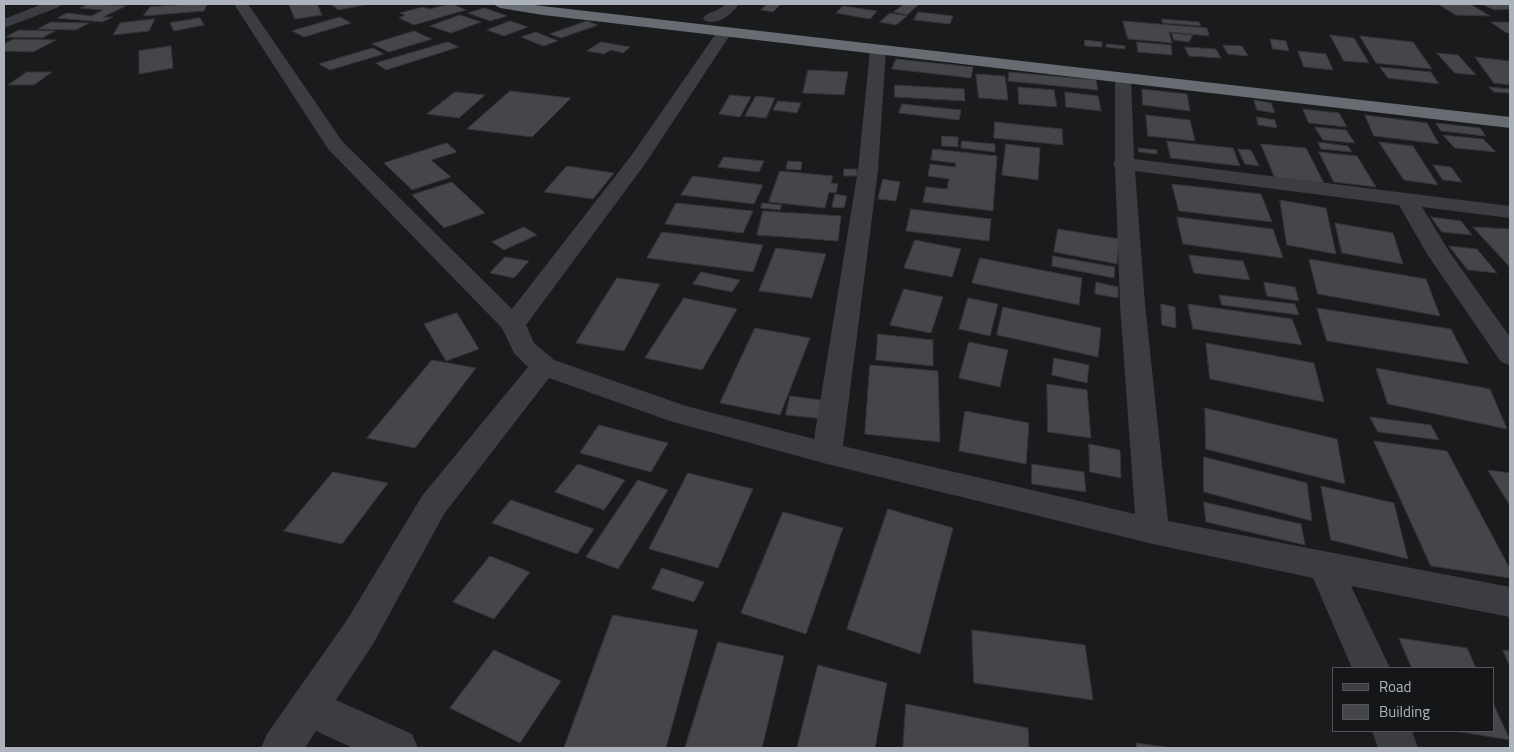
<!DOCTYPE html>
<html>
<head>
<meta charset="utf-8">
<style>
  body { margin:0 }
  #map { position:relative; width:1514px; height:752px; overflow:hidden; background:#1a1b1d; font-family:"Titillium Web",sans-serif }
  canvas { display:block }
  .frame { position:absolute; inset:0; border:5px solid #adb3bc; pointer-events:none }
  .legend { position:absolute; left:1332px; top:667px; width:162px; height:65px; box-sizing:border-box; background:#151618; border:1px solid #52555a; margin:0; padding:6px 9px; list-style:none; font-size:15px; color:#adb3bc }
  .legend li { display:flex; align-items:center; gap:10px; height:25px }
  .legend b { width:25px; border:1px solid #52555a }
</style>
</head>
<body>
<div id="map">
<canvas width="1514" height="752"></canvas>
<div class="frame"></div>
<ul class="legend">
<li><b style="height:6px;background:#3b3d42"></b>Road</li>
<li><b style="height:14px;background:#45464a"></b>Building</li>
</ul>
</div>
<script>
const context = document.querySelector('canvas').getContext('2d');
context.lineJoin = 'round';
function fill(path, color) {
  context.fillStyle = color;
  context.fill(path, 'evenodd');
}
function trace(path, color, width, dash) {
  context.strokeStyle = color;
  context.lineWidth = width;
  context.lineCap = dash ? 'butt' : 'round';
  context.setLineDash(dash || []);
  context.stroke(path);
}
const building = new Path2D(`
  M89,4H100L126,6L103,17H113L102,22L57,18L67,13L91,16L103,10L80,8Z
  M188,4H207L204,11L143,16L150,7Z
  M289,4H317L322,15L295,19Z
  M331,4H368L339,10Z
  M452,4L466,10L414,25L399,18L405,15L400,13L422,7L429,9Z
  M767,4H781L773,12L761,10Z
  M904,4H911L918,5L907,15L894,12Z
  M1438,4H1470L1490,16L1456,15Z
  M1481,4H1510V9L1495,10Z
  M843,6L877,11L870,19L836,13Z
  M485,8L507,16L490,21L468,13Z
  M918,12L953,16L950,24L914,20Z
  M890,13L907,16L896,25L880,22Z
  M460,15L481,22L451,33L430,26Z
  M340,17L351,23L304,37L292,31Z
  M200,18L204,25L174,31L170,23Z
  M155,19L149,31L113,35L120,23Z
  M1162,19L1199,22L1201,26L1163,23Z
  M510,21L528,27L504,36L487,30Z
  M587,21L598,25L561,38L550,34Z
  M1123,21L1207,28L1209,36L1169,32L1172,43L1128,39Z
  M51,22L89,23L76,30L38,29Z
  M1491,22H1510V33H1507Z
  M19,30L55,31L42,38L6,37Z
  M414,31L432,39L389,52L372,44Z
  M536,32L558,41L543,46L521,37Z
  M1172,33L1193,35L1189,42L1174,40Z
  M1330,35L1354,38L1369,63L1344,61Z
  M1360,36L1413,42L1432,69L1376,63Z
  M14,39L56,40L33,52L4,51V44Z
  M1270,39L1286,41L1289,51L1273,49Z
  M1085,40L1102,42V47L1085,46Z
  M448,42L459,47L386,70L376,63Z
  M601,42L630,47L623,53L611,50L604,54L587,51Z
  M1137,42L1171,45L1172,55L1138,52Z
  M1107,44L1125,46V49L1106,47Z
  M1223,45L1242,46L1248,56L1228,54Z
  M171,46L173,68L139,74V51Z
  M1185,47L1216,49L1221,58L1189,56Z
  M373,48L384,54L330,70L319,64Z
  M1298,51L1326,54L1333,70L1304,67Z
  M1437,53L1458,55L1476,75L1455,73Z
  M1475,57L1510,61V85L1494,83Z
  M896,59L973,67L971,78L892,69Z
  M1380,67L1431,72L1439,84L1388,78Z
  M808,70L848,72L844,95L803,93Z
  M27,72H52L34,85H8Z
  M1009,72L1096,80L1098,90L1008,81Z
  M976,74L1005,76L1008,100L979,98Z
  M895,85L964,89L965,101L895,97Z
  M1018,87L1054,90L1057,107L1019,104Z
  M1489,87L1510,89V93L1494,92Z
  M1142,89L1187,94L1190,111L1143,105Z
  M510,91L571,98L532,137L467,129Z
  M455,92L485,95L459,118L427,114Z
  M1065,92L1098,96L1101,111L1066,107Z
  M730,95L751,97L740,117L719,114Z
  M756,96L775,98L766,118L745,116Z
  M1254,100L1271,103L1275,113L1257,110Z
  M778,101L801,103L797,113L773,110Z
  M902,104L961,110L959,120L899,113Z
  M1303,109L1339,113L1347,127L1309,123Z
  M1146,115L1190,120L1195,141L1148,136Z
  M1365,115L1427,123L1439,144L1374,136Z
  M1257,117L1275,120L1277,128L1258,125Z
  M995,122L1062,129L1063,145L994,138Z
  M1436,123L1480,128L1486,136L1441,131Z
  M1315,127L1346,130L1355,143L1323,140Z
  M1443,135L1483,139L1496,152L1455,148Z
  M942,136L958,137V147L942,146Z
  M962,141L995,144V152L961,148Z
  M1167,141L1233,148L1240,166L1171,158Z
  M1318,142L1348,146L1352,152L1321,149Z
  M1379,142L1413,146L1438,185L1404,180Z
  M447,143L457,152L431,160L451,177L412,190L384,163Z
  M1006,144L1040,148L1038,180L1002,175Z
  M1261,144L1306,148L1324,183L1275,178Z
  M1138,148L1157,150V154L1139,152Z
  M933,149L997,156L993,211L923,202L926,187L947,189L949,179L928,176L930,164L955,167L956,163L931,160Z
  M1238,149L1251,150L1259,166L1245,164Z
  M1319,152L1357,156L1376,187L1334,182Z
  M724,157L764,161L759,172L718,167Z
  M788,161L802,162L801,170L786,169Z
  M1433,165L1451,167L1462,182L1443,180Z
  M567,166L614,173L593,199L544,192Z
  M844,169H857V176H844Z
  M780,171L833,176L831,183L838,184L836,193L829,192L825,208L769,202Z
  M693,176L763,185L754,204L681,195Z
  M883,179L900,182L896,201L878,199Z
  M452,182L485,213L444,228L412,195Z
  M1172,184L1261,194L1272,222L1179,211Z
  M835,194L847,196L844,208L832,207Z
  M1280,200L1326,208L1336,254L1287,245Z
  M676,203L753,211L743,233L665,224Z
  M762,203L782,205L780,210L761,208Z
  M911,209L991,219L989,241L906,231Z
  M763,211L841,216L838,241L757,235Z
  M1177,217L1273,229L1283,258L1183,244Z
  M1431,217L1461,221L1472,235L1442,232Z
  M1335,223L1393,233L1403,264L1342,253Z
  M524,227L537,235L504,250L492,242Z
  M1473,227L1510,229V267Z
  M1058,229L1119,239L1117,264L1054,252Z
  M662,232L763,245L753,272L647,258Z
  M915,240L961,249L952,277L904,268Z
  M1449,246L1477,249L1497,273L1468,270Z
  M776,248L826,254L812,298L759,291Z
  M1189,255L1243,261L1250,280L1194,273Z
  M1053,256L1115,267L1114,278L1052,266Z
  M505,257L529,261L514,278L490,273Z
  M980,258L1082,278L1079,305L972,283Z
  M1309,259L1426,279L1440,316L1318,294Z
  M701,272L740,280L732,292L693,284Z
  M617,278L660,284L624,351L576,343Z
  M1096,282L1118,287V298L1095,294Z
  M1264,282L1295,287L1299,301L1267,296Z
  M904,289L943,297L931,333L890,325Z
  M1219,295L1295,304L1299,315L1222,305Z
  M684,298L737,309L702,370L645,358Z
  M968,298L998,304L990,336L959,329Z
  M1161,304L1175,307L1176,328L1162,325Z
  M1188,304L1292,319L1302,345L1193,329Z
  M1003,307L1101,328L1098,357L997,335Z
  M1317,308L1451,329L1469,364L1327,341Z
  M457,313L479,349L446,361L424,324Z
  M755,328L810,338L780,415L720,403Z
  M878,334L933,340V366L876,360Z
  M969,342L1008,350L1000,387L959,378Z
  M1206,343L1314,363L1324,402L1210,379Z
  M1054,358L1089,365L1087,383L1052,375Z
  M432,360L476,368L415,448L367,438Z
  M870,365L938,371L940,442L865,434Z
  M1376,368L1490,389L1507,429L1388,404Z
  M1047,384L1087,390L1091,438L1048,432Z
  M790,396L829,401L825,419L786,415Z
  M1205,408L1337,439L1345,484L1206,449Z
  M965,411L1029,423L1026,464L959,451Z
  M1370,417L1431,425L1439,440L1378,432Z
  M599,425L668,443L651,472L580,453Z
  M1374,441L1447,451L1510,569V578L1431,566Z
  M1089,444L1120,450L1121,478L1090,472Z
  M1204,457L1307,483L1312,521L1204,492Z
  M578,464L625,480L604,510L555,492Z
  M1032,464L1084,472L1086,492L1032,484Z
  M1488,470L1510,473V505Z
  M333,472L388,483L342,544L284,531Z
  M688,473L753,489L718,568L649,549Z
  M638,480L668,490L618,569L586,557Z
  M1321,486L1394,503L1408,559L1331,540Z
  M511,500L594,529L577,554L492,523Z
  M1204,502L1301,524L1305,545L1206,522Z
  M888,509L953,528L920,654L847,629Z
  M783,512L843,528L806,634L741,613Z
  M490,556L530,572L494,619L453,602Z
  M662,568L704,582L694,602L652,589Z
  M613,615L698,630L666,748H564Z
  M972,630L1085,645L1093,700L974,683Z
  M1399,638L1467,648L1476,668H1412Z
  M718,642L784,656L762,748H685Z
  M494,650L561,681L520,743L450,708Z
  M1503,650L1510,651V666Z
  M818,665L887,683L875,748H797Z
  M1493,703L1510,740L1455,731H1493Z
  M906,704L1028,728L1029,748H903Z
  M1136,743L1173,748H1137Z`);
const minor = new Path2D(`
  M42,4H61L59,7L4,28V19Z
  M234,4H248L342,141L512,309L631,156L719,29H729L732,32L645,164L526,325L534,343L554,360L686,406L814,439L858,170L870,50L872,47H884L886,50L878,170L843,446L1135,514L1120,304L1115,167L1113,164L1115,161V77L1117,73H1129L1131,77L1134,159L1510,206V218L1422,207L1450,253L1510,337V365L1501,362L1427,254L1399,205L1135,171L1145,304L1168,521L1510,587V617L1351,586L1390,668H1352L1313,578L1153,544L827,464L670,421L549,378L444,514L373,644L336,700L412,734L418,748H353L316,731L305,748H261L267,734L347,620L422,496L528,367L514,353L502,328L328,149Z
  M725,4H739C731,15 719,25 705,21L703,18C708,11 717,13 725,4Z
  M1372,731H1412L1418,748H1378Z`);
const highway = new Path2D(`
  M493,4H525L1510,117V128L543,15L500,8Z`);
fill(building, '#45464a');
trace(building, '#353539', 1);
fill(minor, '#3b3d42');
fill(highway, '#676c73');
</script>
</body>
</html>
